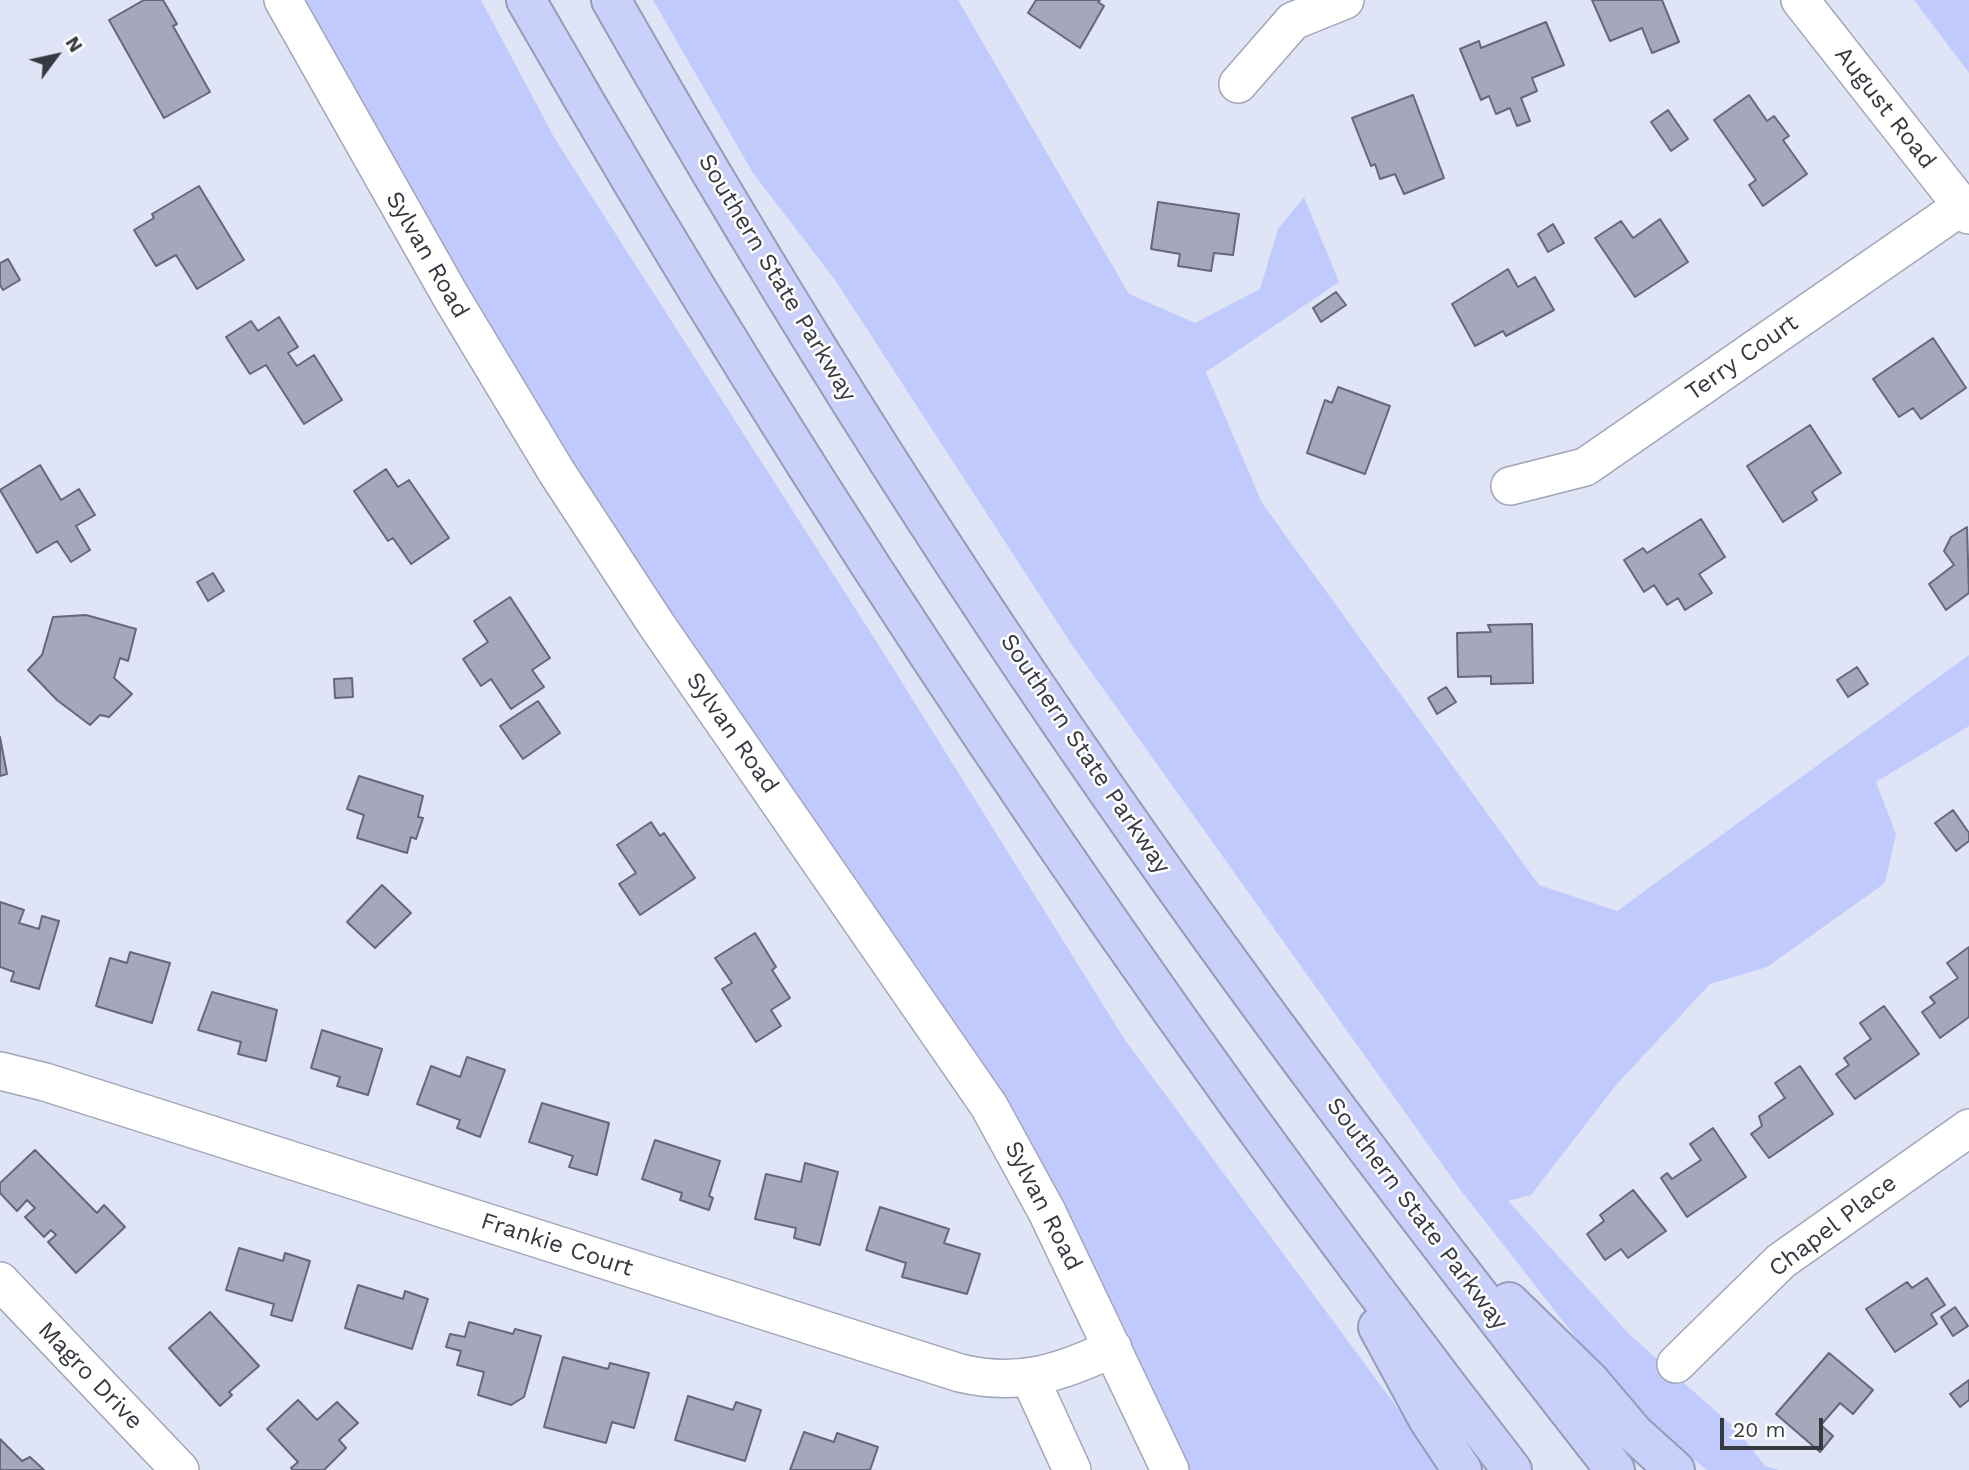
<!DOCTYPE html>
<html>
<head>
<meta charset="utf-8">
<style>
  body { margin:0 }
  #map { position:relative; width:1969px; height:1470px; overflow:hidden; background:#e0e4f7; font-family:"Work Sans",sans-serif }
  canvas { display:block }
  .north { position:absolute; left:21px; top:21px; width:70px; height:70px; -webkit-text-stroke:5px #fff; paint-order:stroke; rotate:57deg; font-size:19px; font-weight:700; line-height:28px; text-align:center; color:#373840 }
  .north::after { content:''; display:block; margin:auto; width:24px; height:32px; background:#373840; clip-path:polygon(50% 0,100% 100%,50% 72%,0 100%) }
  .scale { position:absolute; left:1720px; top:1418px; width:103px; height:32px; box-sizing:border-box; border:4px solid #373840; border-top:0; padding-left:9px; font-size:21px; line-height:24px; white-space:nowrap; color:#373840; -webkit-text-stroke:5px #fff; paint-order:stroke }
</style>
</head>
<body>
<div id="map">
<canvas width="1969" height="1470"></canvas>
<div class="north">N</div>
<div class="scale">20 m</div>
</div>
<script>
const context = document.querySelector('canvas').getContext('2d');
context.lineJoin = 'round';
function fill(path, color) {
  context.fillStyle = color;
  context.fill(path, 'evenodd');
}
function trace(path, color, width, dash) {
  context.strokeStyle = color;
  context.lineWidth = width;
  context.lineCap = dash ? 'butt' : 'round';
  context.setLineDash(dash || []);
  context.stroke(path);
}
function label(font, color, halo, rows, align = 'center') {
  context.font = font + ' "Work Sans",sans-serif';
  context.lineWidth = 5;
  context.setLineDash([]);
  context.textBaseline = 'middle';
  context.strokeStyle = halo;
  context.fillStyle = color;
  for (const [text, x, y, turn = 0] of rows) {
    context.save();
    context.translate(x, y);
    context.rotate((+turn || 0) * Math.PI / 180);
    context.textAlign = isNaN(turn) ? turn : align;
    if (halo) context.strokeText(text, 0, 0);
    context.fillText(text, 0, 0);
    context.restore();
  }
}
const green = new Path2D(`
  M299,0H481L555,139L883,652L1125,1040L1430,1452L1439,1470H1185L777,770L592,494L359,110Z
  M653,0H958L1129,294L1195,323L1260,289L1278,229L1304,197L1339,282L1206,372L1262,503L1539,885L1617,911L1969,655V726L1876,782L1896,834L1885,883L1767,967L1710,984L1616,1085L1531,1195L1508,1201L1630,1335L1737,1430L1765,1466L1779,1470H1707L1632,1409L1462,1192L1074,648L835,280L753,173Z
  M1914,0H1969V73Z`);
const building = new Path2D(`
  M144,0H163L177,24L173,26L210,92L164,118L109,20Z
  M1036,0H1100L1098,2L1104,6L1080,48L1028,13Z
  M1592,0H1662L1679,42L1652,53L1642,28L1610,41Z
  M1546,22L1564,65L1532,78L1537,91L1521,98L1530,121L1517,126L1510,108L1496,114L1489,96L1481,100L1460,49L1479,41L1481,48Z
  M1413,95L1444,178L1404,194L1395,174L1380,179L1375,164L1371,166L1352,118Z
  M1749,95L1767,121L1774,116L1789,136L1783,140L1807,174L1763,206L1749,185L1756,180L1714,120Z
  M1668,110L1688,139L1671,151L1651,122Z
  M199,186L244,260L197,289L176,255L156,266L134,230L154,218L152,214Z
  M1158,202L1239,214L1233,255L1214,253L1211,271L1178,266L1180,254L1151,249Z
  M1660,219L1688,262L1635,297L1595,238L1621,221L1633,238Z
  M1553,224L1564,243L1548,252L1538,234Z
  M8,259L20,280L3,290L0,285V263Z
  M1508,269L1518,287L1535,277L1554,310L1506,336L1503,331L1475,346L1452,304Z
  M1336,292L1346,305L1321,322L1313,308Z
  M279,317L298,347L288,353L297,366L314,355L342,400L304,424L266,365L250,374L226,337L251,321L258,331Z
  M1933,338L1966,388L1921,419L1913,408L1899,417L1873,379Z
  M1338,387L1390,406L1365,474L1307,453L1325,400L1332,403Z
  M1810,425L1841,473L1812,492L1817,500L1783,522L1747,466Z
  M40,465L61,500L79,489L95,515L76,526L90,550L71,562L57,541L37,553L0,490Z
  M386,469L398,487L409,480L449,538L411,564L393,538L388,541L354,491Z
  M1701,519L1725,557L1699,574L1712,593L1685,610L1678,598L1667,605L1654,585L1644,592L1624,560L1643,548L1647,553Z
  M1967,527L1969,593L1946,610L1929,584L1954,565L1944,551L1951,537Z
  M213,573L224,591L208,601L197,582Z
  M510,597L550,658L532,670L544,687L511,709L491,679L481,686L463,659L488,642L474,621Z
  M86,615L136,629L128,661L120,658L114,678L132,694L109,717L100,715L90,725L57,700L28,670L42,655L53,617Z
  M1532,624L1533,683L1491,684V676L1458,677L1457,633L1491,632L1488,625Z
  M1857,667L1868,684L1848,697L1837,680Z
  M352,678L353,697L335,698L334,679Z
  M1446,687L1456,702L1437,714L1428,698Z
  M538,701L560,733L523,759L500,726Z
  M0,737L7,774L0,776Z
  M359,776L423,796L418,817L423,818L416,839L411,837L407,853L357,838L364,815L347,809Z
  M1953,810L1969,833V841L1956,851L1935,823Z
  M651,822L660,836L664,833L695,878L640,915L619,884L636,873L617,845Z
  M382,885L411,913L375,948L347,922Z
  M0,902L24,910L19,923L39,929L42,916L59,921L39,989L11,981L14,972L0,967Z
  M755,933L776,967L772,970L790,998L771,1010L781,1026L756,1042L722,989L732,983L715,958Z
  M1969,947V1017L1940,1038L1922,1012L1935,1003L1930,997L1958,978L1947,963Z
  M130,952L170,963L152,1023L96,1006L110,958L127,963Z
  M212,992L277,1010L266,1061L238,1054L241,1042L198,1030Z
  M1884,1006L1919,1054L1855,1099L1836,1074L1849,1065L1844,1058L1871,1039L1860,1023Z
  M322,1030L382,1049L368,1095L337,1086L340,1077L311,1068Z
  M467,1057L505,1070L480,1137L457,1128L460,1120L417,1104L431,1066L460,1077Z
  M1800,1066L1833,1114L1769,1158L1751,1134L1762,1126L1759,1116L1785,1098L1775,1083Z
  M542,1103L609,1123L597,1175L569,1167L573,1156L529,1142Z
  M1713,1128L1746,1177L1687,1217L1661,1178L1667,1173L1672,1179L1701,1160L1690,1144Z
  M655,1140L720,1161L709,1196L713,1198L709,1210L680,1200L682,1193L642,1179Z
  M35,1150L97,1213L104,1205L125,1227L76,1273L48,1242L56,1235L51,1230L44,1237L25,1217L35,1208L27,1200L17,1211L0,1193V1183Z
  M805,1163L838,1172L820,1245L794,1238L796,1228L755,1219L766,1174L801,1182Z
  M1633,1190L1666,1231L1628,1258L1621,1249L1605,1260L1587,1234L1604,1221L1600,1215Z
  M880,1207L949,1229L944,1243L980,1254L967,1294L902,1277L906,1263L866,1250Z
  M239,1248L283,1261L285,1253L310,1261L292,1321L271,1315L274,1304L226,1290Z
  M1927,1278L1945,1305L1931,1314L1937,1324L1895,1352L1866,1309L1907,1282L1912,1288Z
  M358,1285L403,1299L405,1291L428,1299L412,1349L345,1328Z
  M1955,1307L1968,1326L1953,1336L1941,1317Z
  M210,1312L259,1366L229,1392L232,1395L220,1406L169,1348Z
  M469,1322L513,1334L515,1329L541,1336L524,1397L511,1405L478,1395L484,1372L457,1365L461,1351L446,1347L450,1334L465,1337Z
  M1829,1353L1873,1390L1853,1414L1840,1403L1821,1425L1833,1436L1820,1452L1776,1414Z
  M563,1357L608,1369L610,1363L649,1373L634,1428L612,1422L606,1443L544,1427Z
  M1969,1380V1400L1960,1407L1950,1394Z
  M688,1396L733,1410L736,1402L761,1410L745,1461L675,1440Z
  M298,1400L317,1420L337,1402L358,1423L339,1440L346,1448L324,1470H293L291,1468L298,1462L267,1429Z
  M804,1432L834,1442L837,1433L878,1447L870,1470H790Z
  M0,1439L22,1461L30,1457L44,1470H0Z`);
const minor = new Path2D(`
  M283,0L450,295L556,471L656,624L989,1106L1047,1212L1170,1470
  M1800,0L1969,215
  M1238,84L1293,21L1345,0
  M1510,486L1585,467L1962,206
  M0,1071L45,1082L960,1373C1018,1387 1061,1373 1113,1348
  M0,1281L180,1470
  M1676,1364L1781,1261L1969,1128
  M1030,1378L1072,1470`);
const highway = new Path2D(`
  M526,0C820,513 1150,1003 1512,1470
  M611,0C785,306 974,605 1178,891C1318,1088 1466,1280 1615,1470
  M1509,1302L1590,1381L1634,1433L1675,1470
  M1378,1327L1428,1419L1462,1470`);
const streetNames = [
  ["August Road",1885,108,52],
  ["Sylvan Road",427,255,60],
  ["Southern State Parkway",777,278,59],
  ["Terry Court",1742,358,-35],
  ["Sylvan Road",732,733,55],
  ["Southern State Parkway",1085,754,56],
  ["Sylvan Road",1043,1206,63],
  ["Southern State Parkway",1417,1214,53],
  ["Chapel Place",1833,1226,-37],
  ["Frankie Court",557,1245,18],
  ["Magro Drive",90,1376,46]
];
fill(green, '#c1cafd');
fill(building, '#a5a8ba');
trace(building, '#656878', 2);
trace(minor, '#a2a5b7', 40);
trace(highway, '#969bb8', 42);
trace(minor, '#fff', 37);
trace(highway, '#c9d0f9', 38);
label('24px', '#373840', '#fff', streetNames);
</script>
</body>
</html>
